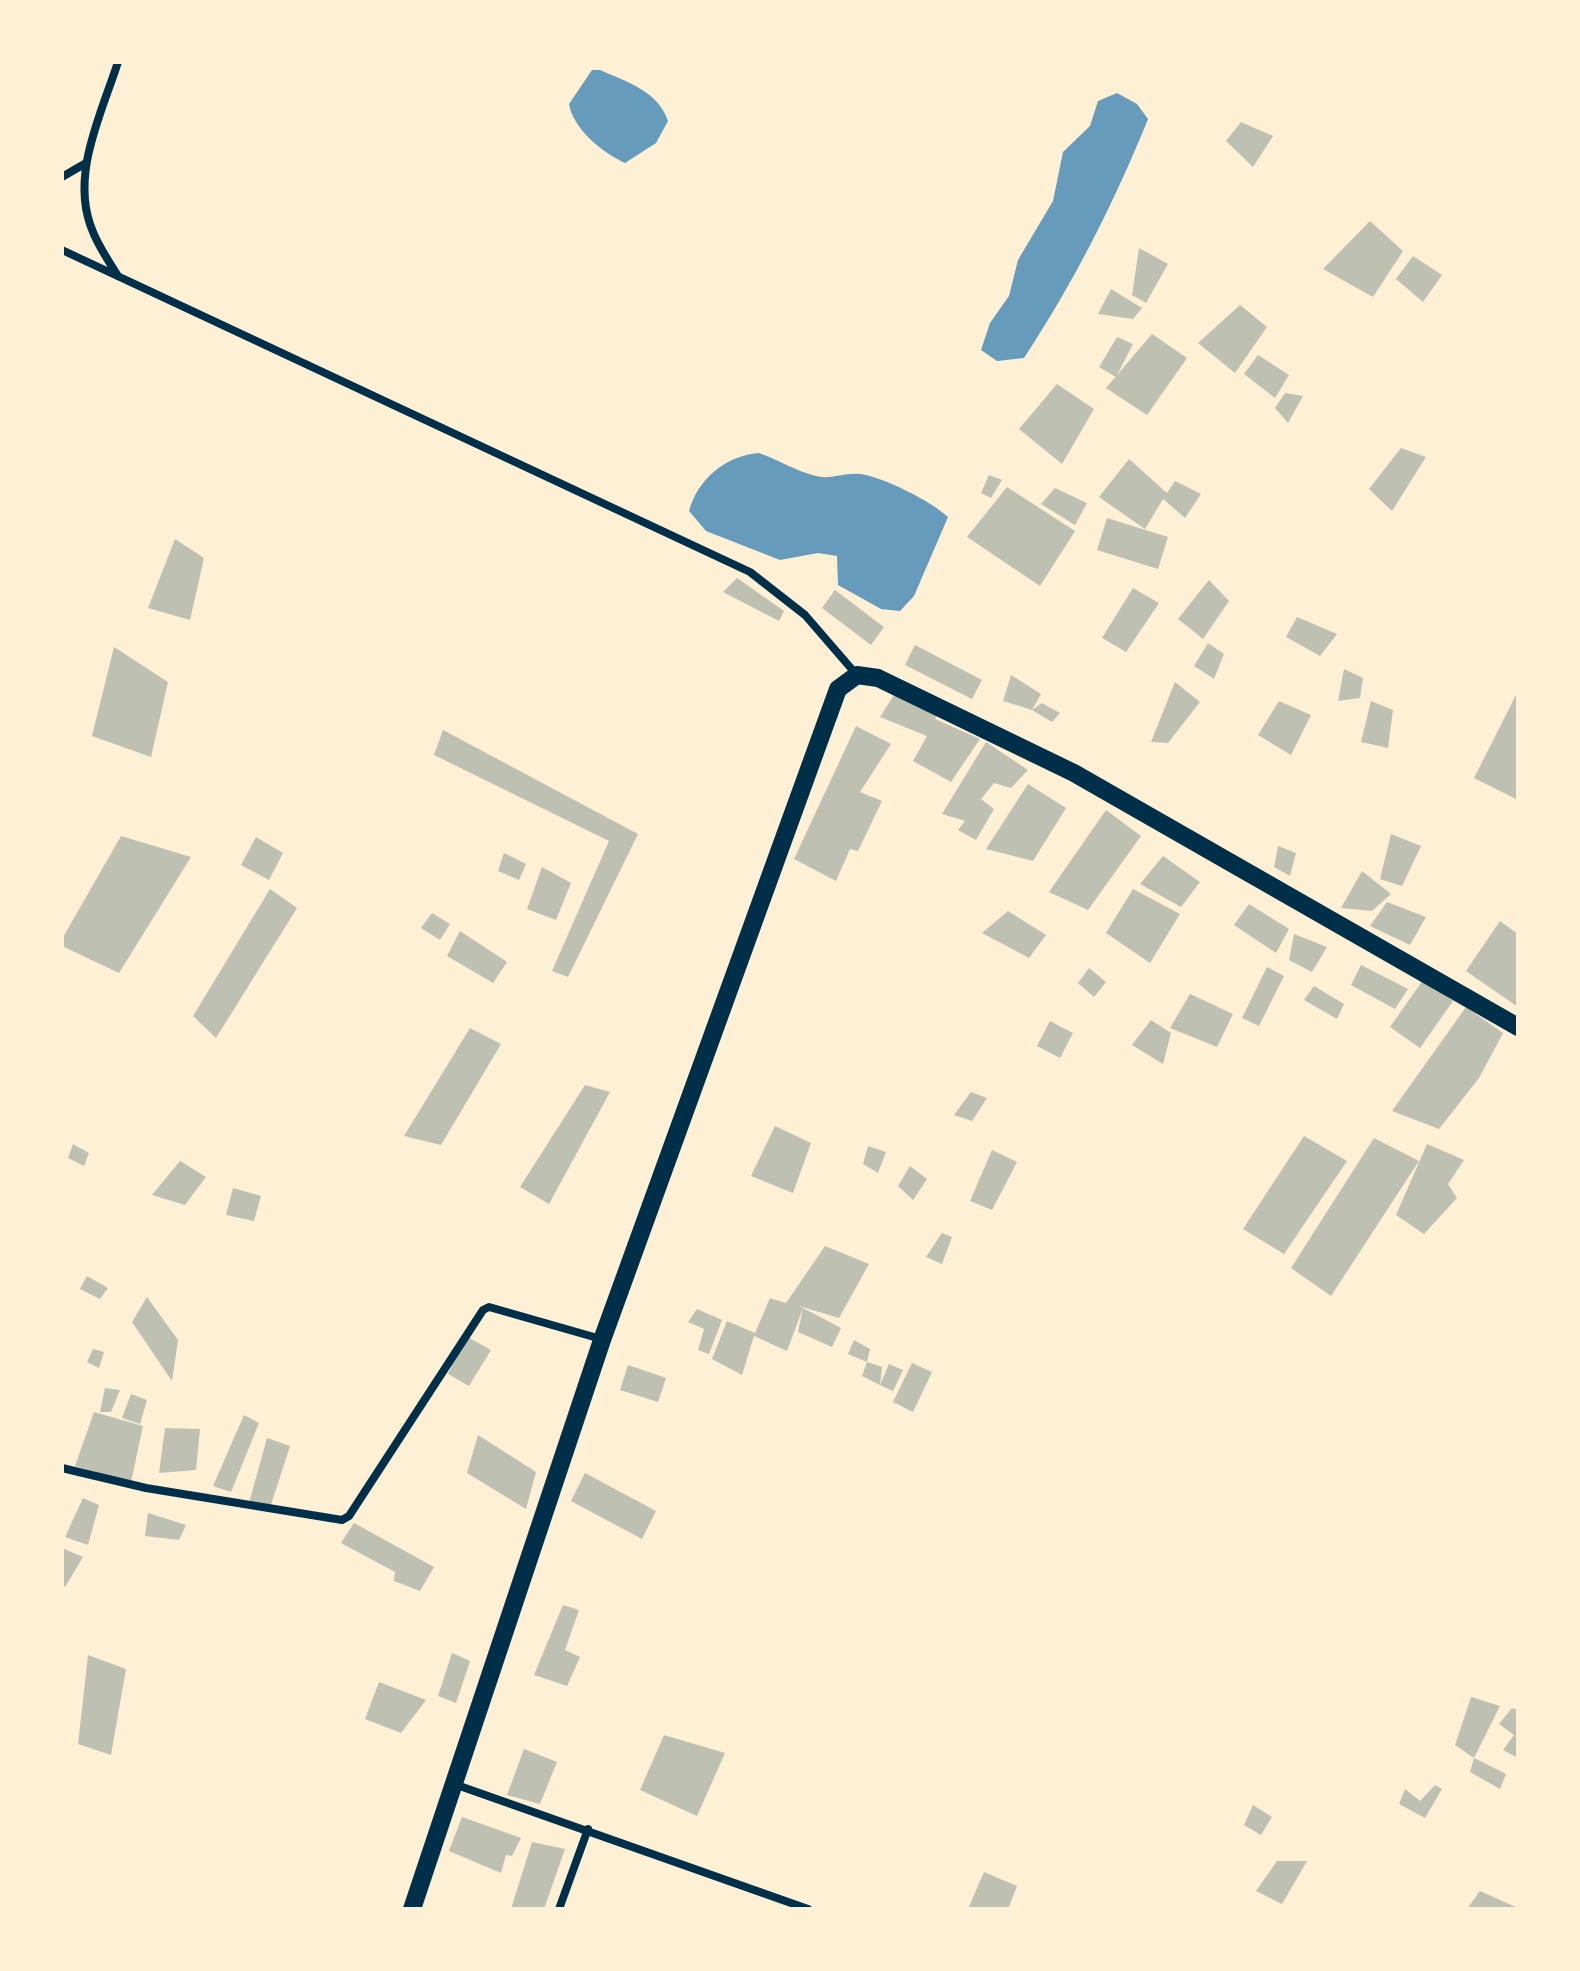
<!DOCTYPE html>
<html>
<head>
<meta charset="utf-8">
<style>
  body { margin:0 }
  #map { position:relative; width:1580px; height:1971px; overflow:hidden; background:#fdf0d5; font-family:Signika,sans-serif }
  canvas { display:block }
  .frame { position:absolute; inset:0; border:64px solid #fdf0d5; pointer-events:none }
</style>
</head>
<body>
<div id="map">
<canvas width="1580" height="1971"></canvas>
<div class="frame"></div>
</div>
<script>
const context = document.querySelector('canvas').getContext('2d');
context.lineJoin = 'round';
function fill(path, color) {
  context.fillStyle = color;
  context.fill(path, 'evenodd');
}
function trace(path, color, width, dash) {
  context.strokeStyle = color;
  context.lineWidth = width;
  context.lineCap = dash ? 'butt' : 'round';
  context.setLineDash(dash || []);
  context.stroke(path);
}
const water = new Path2D(`
  M592,70H600C627,82 658,91 668,121L656,143L625,163C603,153 573,129 569,104Z
  M1117,93L1137,104L1148,119C1114,203 1074,282 1024,358L997,361L981,350L990,323L1009,296L1018,260L1053,201L1063,152L1090,126L1098,101Z
  M759,453C779,460 795,471 816,476C830,480 845,472 860,474C883,477 931,501 948,517L914,596L900,611L881,609L838,585L837,556L818,553L780,560L706,531L689,511C698,479 725,456 759,453Z`);
const building = new Path2D(`
  M1241,122L1273,136L1253,167L1226,141Z
  M1370,221L1403,251L1373,297L1323,269Z
  M1139,248L1168,264L1146,303L1132,295Z
  M1413,256L1442,275L1423,302L1396,279Z
  M1111,289L1142,308L1133,319L1098,314Z
  M1240,305L1267,327L1235,373L1198,343Z
  M1152,334L1187,358L1147,415L1106,388Z
  M1117,337L1133,344L1116,377L1099,367Z
  M1258,355L1289,375L1275,398L1244,374Z
  M1057,384L1094,409L1062,464L1019,429Z
  M1285,393L1303,396L1288,423L1275,408Z
  M1401,448L1426,457L1392,511L1369,489Z
  M1129,459L1167,493L1175,481L1201,494L1185,518L1163,499L1145,529L1099,497Z
  M989,475L1002,480L991,498L981,493Z
  M1007,487L1075,531L1040,586L967,537Z
  M1055,488L1087,503L1075,525L1041,504Z
  M1107,518L1168,537L1158,569L1097,550Z
  M175,539L204,558L190,620L148,608Z
  M737,578L784,611L779,621L723,592Z
  M1209,580L1229,601L1203,639L1178,619Z
  M1133,588L1159,603L1126,652L1102,638Z
  M835,590L884,627L871,645L822,608Z
  M1297,617L1337,634L1320,656L1286,637Z
  M1208,643L1224,654L1214,679L1194,666Z
  M915,645L982,680L972,699L905,665Z
  M114,647L168,682L151,757L92,736Z
  M1344,669L1363,678L1360,698L1338,701Z
  M1011,675L1041,694L1032,710L1003,701Z
  M1175,682L1200,702L1168,743L1151,742Z
  M1518,691V800L1474,778Z
  M896,692L938,712L935,719L980,739L951,782L913,761L927,736L880,717Z
  M1279,701L1311,715L1291,755L1258,735Z
  M1371,701L1393,710L1388,748L1361,742Z
  M1042,703L1060,713L1052,722L1032,710Z
  M856,726L891,744L860,792L882,801L858,851L850,849L836,881L794,859Z
  M443,730L638,834L568,977L552,971L609,841L434,755Z
  M986,742L1028,770L1011,788L994,783L981,799L994,809L976,840L958,830L965,821L942,814Z
  M1028,784L1066,808L1033,861L986,849Z
  M1106,810L1141,836L1088,910L1049,892Z
  M1391,834L1421,846L1402,886L1380,879Z
  M121,836L191,857L119,973L62,946V939Z
  M256,837L283,853L269,880L241,865Z
  M1278,846L1296,853L1290,876L1274,867Z
  M504,853L526,864L519,880L498,871Z
  M1163,856L1200,882L1181,907L1140,884Z
  M542,867L571,883L556,920L527,909Z
  M1362,871L1391,894L1372,911L1341,908Z
  M270,889L297,908L216,1038L193,1016Z
  M1133,889L1180,914L1150,963L1106,933Z
  M1387,902L1426,917L1410,945L1370,926Z
  M1249,904L1289,929L1276,953L1234,925Z
  M1008,911L1046,935L1029,958L982,933Z
  M432,913L450,924L440,940L421,928Z
  M1500,921L1518,934V1007L1466,971Z
  M460,931L507,962L493,983L447,956Z
  M1294,934L1327,947L1312,972L1289,960Z
  M1361,965L1408,989L1395,1009L1351,985Z
  M1267,967L1284,976L1259,1026L1242,1018Z
  M1089,968L1106,982L1094,997L1078,983Z
  M1423,980L1453,1001L1420,1048L1390,1027Z
  M1314,986L1344,1004L1337,1019L1304,1000Z
  M1190,994L1233,1014L1217,1047L1170,1028Z
  M1466,1007L1503,1033L1479,1078L1439,1129L1392,1111Z
  M1151,1020L1171,1033L1163,1064L1132,1045Z
  M1050,1021L1073,1033L1060,1058L1037,1046Z
  M470,1028L501,1044L441,1145L404,1136Z
  M585,1085L610,1092L549,1204L520,1187Z
  M971,1092L987,1098L972,1121L954,1115Z
  M775,1126L811,1143L793,1193L751,1176Z
  M1304,1136L1347,1161L1284,1254L1243,1229Z
  M1374,1138L1419,1161L1331,1296L1291,1268Z
  M73,1144L89,1153L84,1166L68,1158Z
  M1427,1144L1464,1160L1448,1184L1457,1198L1424,1234L1396,1215Z
  M868,1146L886,1152L878,1173L863,1164Z
  M992,1150L1017,1162L992,1210L970,1201Z
  M180,1161L206,1177L185,1205L152,1195Z
  M910,1166L927,1179L913,1200L898,1186Z
  M233,1188L261,1196L254,1221L226,1215Z
  M942,1233L952,1237L942,1264L926,1257Z
  M825,1246L869,1264L839,1318L799,1306L803,1308L787,1351L754,1336L742,1375L712,1359L727,1321L755,1333L770,1298L786,1303Z
  M87,1276L108,1288L100,1299L80,1289Z
  M147,1297L178,1340L172,1381L132,1322Z
  M803,1308L841,1328L832,1347L798,1332Z
  M697,1309L722,1320L709,1354L698,1350L704,1329L688,1322Z
  M466,1336L491,1350L469,1386L448,1374Z
  M854,1340L870,1349L867,1362L848,1354Z
  M93,1349L104,1352L99,1368L87,1362Z
  M867,1362L882,1367L880,1385L862,1376Z
  M912,1363L932,1372L913,1412L893,1402Z
  M889,1364L903,1370L893,1391L880,1385Z
  M628,1365L666,1378L658,1402L620,1390Z
  M105,1388L120,1390L111,1412H100Z
  M131,1394L147,1400L140,1424L122,1418Z
  M94,1412L143,1426L131,1482L75,1466Z
  M244,1415L259,1423L231,1492L213,1486Z
  M165,1428L200,1429L196,1470L159,1473Z
  M478,1435L536,1472L526,1509L467,1473Z
  M267,1438L290,1446L270,1508L249,1503Z
  M585,1473L656,1511L642,1539L571,1501Z
  M83,1498L99,1505L88,1545L65,1537Z
  M148,1513L186,1525L179,1540L145,1536Z
  M354,1523L434,1567L420,1591L394,1581L395,1572L341,1543Z
  M62,1548L83,1557L65,1587L62,1585Z
  M563,1605L579,1610L565,1650L580,1657L567,1686L534,1675Z
  M452,1653L470,1661L456,1703L438,1696Z
  M88,1655L126,1669L111,1755L78,1744Z
  M379,1682L426,1700L401,1733L365,1719Z
  M1471,1697L1500,1706L1474,1758L1455,1745Z
  M1512,1708L1518,1710V1758L1503,1750L1514,1735L1499,1724Z
  M664,1735L725,1753L697,1816L640,1790Z
  M524,1749L557,1762L540,1804L507,1795Z
  M1474,1758L1506,1774L1500,1789L1470,1772Z
  M1435,1785L1442,1789L1425,1818L1399,1804L1405,1789L1420,1801Z
  M1253,1805L1272,1817L1261,1835L1244,1825Z
  M462,1817L521,1838L512,1856L506,1855L501,1873L449,1851Z
  M532,1842L565,1849L544,1909H511Z
  M1277,1861H1307L1282,1904L1256,1891Z
  M984,1872L1017,1886L1008,1909H968Z
  M1480,1891L1518,1908V1909H1467Z`);
const minor = new Path2D(`
  M62,177L86,163
  M62,250L750,572L805,615L856,674
  M118,276C109,262 99,247 93,232C69,177 101,115 118,62
  M62,1468L146,1488L342,1520L349,1516L483,1310L489,1307L601,1339
  M454,1784L808,1909
  M559,1909L588,1829`);
const primary = new Path2D(`
  M412,1909L602,1340L838,689L857,675L878,678L1074,773L1518,1027`);
fill(water, '#669bbc');
fill(building, '#bec0b2');
trace(minor, '#003049', 8);
trace(primary, '#003049', 18);
</script>
</body>
</html>
